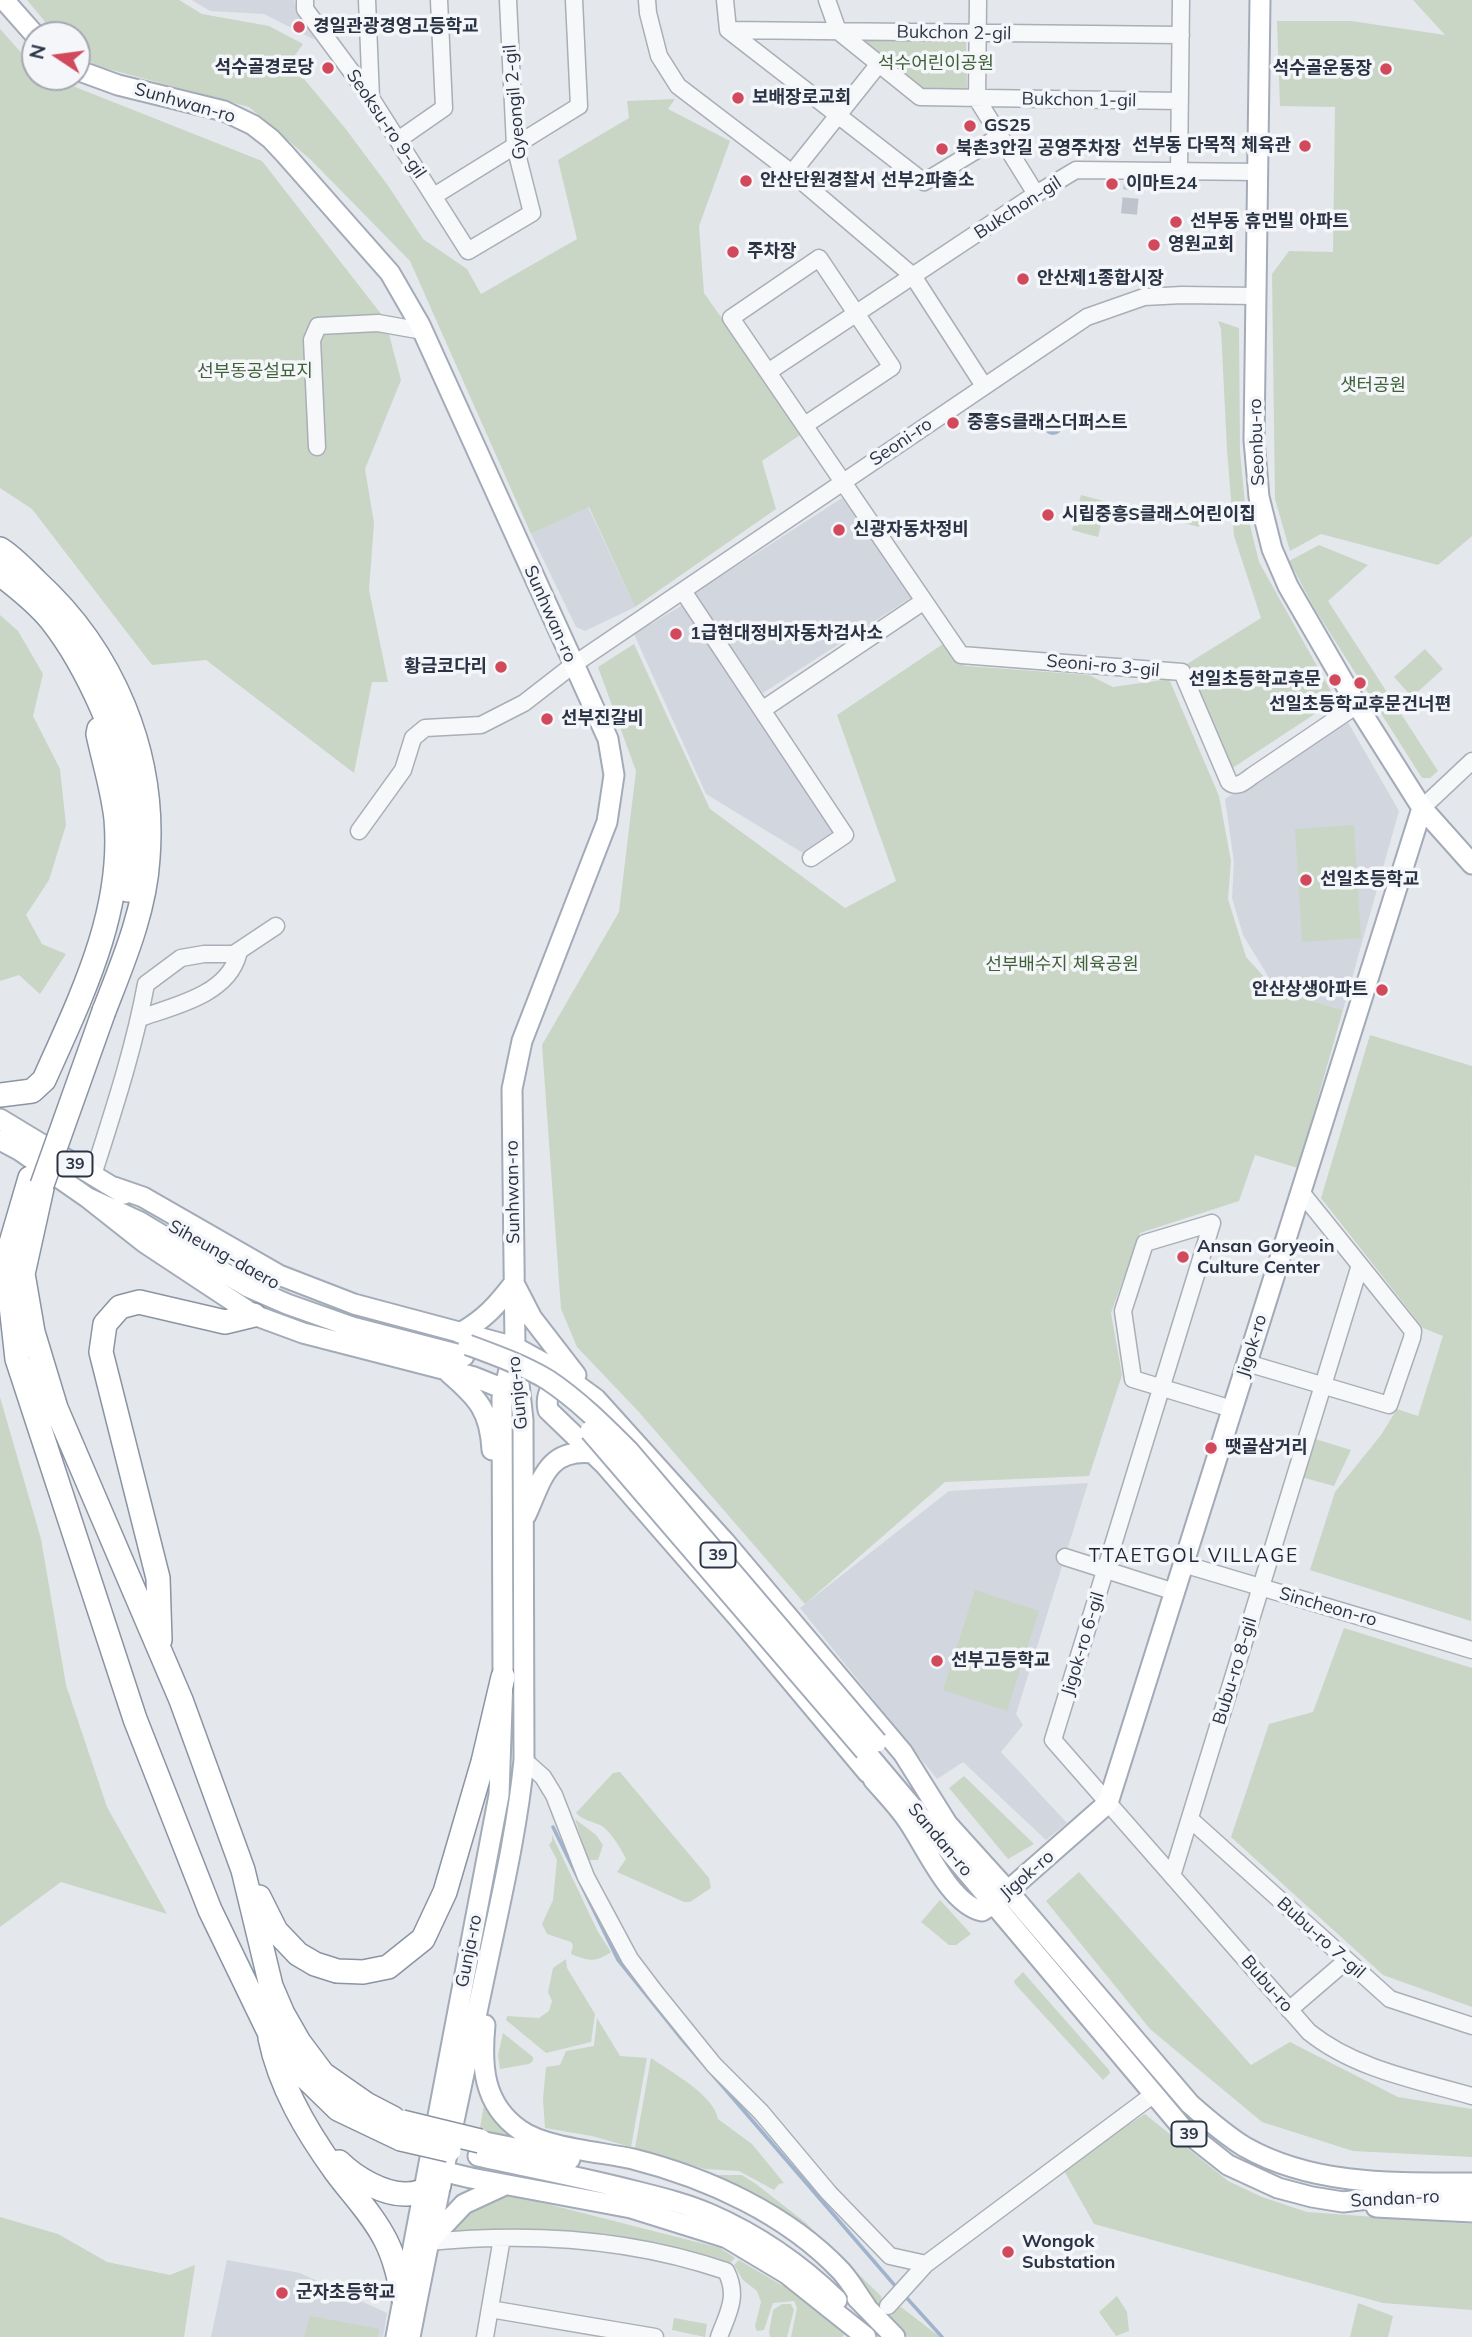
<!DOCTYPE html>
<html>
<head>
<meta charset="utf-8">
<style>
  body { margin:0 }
  #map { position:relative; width:1472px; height:2337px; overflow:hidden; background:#e4e7ec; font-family:Mulish,sans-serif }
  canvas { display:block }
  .north { position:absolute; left:21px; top:21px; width:70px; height:70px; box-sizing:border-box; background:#f4f6f9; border:2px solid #a4a8b1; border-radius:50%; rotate:283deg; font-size:19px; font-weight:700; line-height:28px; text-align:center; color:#2b3445 }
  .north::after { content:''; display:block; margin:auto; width:24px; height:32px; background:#d1495b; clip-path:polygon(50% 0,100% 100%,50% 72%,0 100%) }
</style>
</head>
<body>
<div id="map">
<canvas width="1472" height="2337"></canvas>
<div class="north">N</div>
</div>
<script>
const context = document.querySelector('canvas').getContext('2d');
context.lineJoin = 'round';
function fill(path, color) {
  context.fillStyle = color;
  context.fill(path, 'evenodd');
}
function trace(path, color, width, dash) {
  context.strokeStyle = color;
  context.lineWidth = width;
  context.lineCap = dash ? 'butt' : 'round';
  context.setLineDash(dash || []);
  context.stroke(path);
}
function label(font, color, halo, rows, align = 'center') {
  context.font = font + ' Mulish,"Noto Sans KR",sans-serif';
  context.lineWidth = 7;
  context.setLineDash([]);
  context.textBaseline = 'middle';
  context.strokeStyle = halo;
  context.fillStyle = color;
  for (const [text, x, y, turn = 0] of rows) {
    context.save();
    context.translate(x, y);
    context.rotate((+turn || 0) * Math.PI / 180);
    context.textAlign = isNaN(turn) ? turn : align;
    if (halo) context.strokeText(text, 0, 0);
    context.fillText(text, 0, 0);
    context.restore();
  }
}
const built = new Path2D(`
  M192,0H294L295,4L315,40L264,14L210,11Z
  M842,498L915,595L763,693L692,595Z
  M588,507L635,607L585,631L576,627L531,534Z
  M684,604L836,834L808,856L706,794L634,634Z
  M1346,719L1399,811L1343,1010L1277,991L1243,935L1232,898L1234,862L1225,799Z
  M1088,1483L1016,1714L1023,1725L1001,1752L1067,1823L1046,1840L963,1762L937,1779L800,1608L949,1491Z
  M227,2260L300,2273L387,2313L383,2337H211Z`);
const green = new Path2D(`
  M27,0H179L202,14L269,26L303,44L290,62L345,128L389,187L423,239L467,269L481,294L577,239L558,160L629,118L627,101L675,99L668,109L730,141L699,226L704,293L803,433L762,461L776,509L635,607L589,507L531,534L410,261L311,160L249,107L97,66L77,53V35H56Z
  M1413,0H1472V536L1438,565L1321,534L1290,551L1275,499L1272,274L1289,251L1333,252L1335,107L1280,106L1277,21H1351L1445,35Z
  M0,29L35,68V77H50L262,161L385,319L401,380L365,469L374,523L369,590L388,682H372L354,773L206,660L152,665L32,509L0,488Z
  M868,33L966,35L967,93L925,94L861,45Z
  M1218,321L1239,328L1240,452L1245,504L1259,562L1336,700L1231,769L1187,664L1261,618L1234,536L1227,450L1221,329Z
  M1081,495L1107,502L1098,537L1072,530Z
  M1180,506L1203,512L1199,527L1176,521Z
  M1319,545L1368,565L1328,601L1438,771L1430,778H1422L1316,611L1289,561Z
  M0,615L18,631L43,674L33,716L60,769L66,825L49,880L26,915L42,944L66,954L40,994L19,975L0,981Z
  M634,644L710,809L845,908L896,881L837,715L943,644L955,661L966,666L1089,675L1113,687L1169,679L1219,796L1231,861L1228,899L1246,957L1277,991L1343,1010L1298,1168L1255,1155L1239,1201L1140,1233L1111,1313L1122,1375L1089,1476L945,1482L805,1604L638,1411L577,1347L561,1309L542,1045L619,912L636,771L598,667Z
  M1425,649L1443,669L1412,697L1394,677Z
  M1354,825L1361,938L1302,942L1295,829Z
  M1370,1035L1472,1066L1471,1621L1310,1570L1335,1492L1381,1435L1397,1409L1418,1416L1443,1336L1423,1328L1321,1198Z
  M0,1397L41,1539L66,1685L107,1807L167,1914L61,1882L0,1927Z
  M1312,1438L1351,1450L1334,1486L1301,1477Z
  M975,1590L1039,1611L1007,1711L943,1690Z
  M1344,1628L1472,1668V2007L1383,1975L1231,1837L1269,1724L1313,1712Z
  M620,1772L709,1878L711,1888L690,1902H684L617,1872L626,1859C622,1850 611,1832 602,1826C592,1821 584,1821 576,1813L613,1773Z
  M964,1776L1034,1844L1008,1859L949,1788Z
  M575,1819L596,1835L603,1845L598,1860H588Z
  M552,1835L598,1932L611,1952C595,1963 589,1961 571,1954L573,1946L571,1942L547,1934L542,1924L553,1900L557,1860L549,1845L552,1841Z
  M1079,1872L1251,2065L1290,2042L1398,2097L1472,2109V2157L1353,2151L1262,2122L1150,2029L1046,1901Z
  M940,1900L971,1934L956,1945H949L921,1922Z
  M566,1959L567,1968L595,2014L591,2042L546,2053L506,2020L507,2016L539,2018L549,2011L552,2001L548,1992L553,1968Z
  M1023,1972L1109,2070L1110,2073L1103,2080L1015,1984L1014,1981Z
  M597,2018L620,2056L647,2058L631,2147L592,2136L545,2128L543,2099L546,2067L560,2065L566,2051L594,2046Z
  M503,2033L533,2057V2061L529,2064L500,2069L498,2055Z
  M651,2058C671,2072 714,2095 718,2119L752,2144L784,2183L779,2184L774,2190L739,2171L705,2169L635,2148Z
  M485,2099L531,2145L482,2132L480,2128Z
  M1145,2114L1228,2181L1262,2197L1307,2212L1472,2224V2310L1383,2303L1094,2224L1062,2167Z
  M706,2175H742L756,2184L806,2223L881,2296L882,2301L891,2310L901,2307L940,2337H908L873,2300Z
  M512,2195L720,2248L735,2258L730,2263L731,2269L671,2250L449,2234C470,2206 477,2200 512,2195Z
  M0,2217L58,2234L107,2262L170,2275L195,2265L184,2337H0Z
  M739,2260L783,2286L788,2284L835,2321L845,2334L842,2337H791L797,2308L794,2301L773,2303L764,2330L757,2331L755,2326L761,2302L757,2291L743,2280L734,2265Z
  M1117,2296L1127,2312L1129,2331L1116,2336L1099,2312Z
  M1358,2303L1393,2316L1388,2337H1350Z
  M782,2304H791L794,2310L787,2337H770L769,2332L773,2310Z
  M310,2316L379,2329L378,2337H304Z
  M674,2318L707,2324L705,2337L672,2330Z`);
const water = new Path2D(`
  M1043 425a10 10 0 1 1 20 0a10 10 0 1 1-20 0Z`);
const stream = new Path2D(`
  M553,1827L618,1960L680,2037L897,2288
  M905,2296L942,2337`);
const minorTunnel = new Path2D(`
  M1129,214L1132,182`);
const minor = new Path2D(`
  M305,0V9L371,98L468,251L532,213L515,146L508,0
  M367,0L371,98
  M647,0L648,13L659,56L678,86L792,173L913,276L984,386
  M725,0L728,30L924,182L1000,136
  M827,0L838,31L920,97L1180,101
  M978,0L977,99L1036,194
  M728,30L1181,35
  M398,140L444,108L439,0
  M1179,170L1181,0
  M792,173L878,65
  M434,196L579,106L574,0
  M768,372L1036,194L1076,170L1258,172
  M805,425L892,367L819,258L731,318L961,655L1182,672L1229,782C1237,789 1245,781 1252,776L1357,705
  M317,447L312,340L318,326L378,323L423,331
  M683,591L845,835L811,858
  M762,710L924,601
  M1422,808L1472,761
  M359,831L403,770L413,738L425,728L481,725L524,703L573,665L1087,317L1144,297L1182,295L1256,296
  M140,1018C174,1006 227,995 238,955
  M93,1175C113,1112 134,1049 146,984L181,958L204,954H234L276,926
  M1212,1223L1053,1740L1309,2032C1355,2069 1416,2080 1472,2096
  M1212,1223L1145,1243L1123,1311L1133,1379L1232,1409
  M1247,1363L1389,1405L1412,1338L1413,1331L1301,1192
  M1065,1557L1175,1592
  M1183,1564L1472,1650
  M524,1760L543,1777L554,1795L586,1877L630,1959L655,1992L714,2065L761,2112L829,2193L890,2256L926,2264
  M1190,1819L1390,1999L1472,2026
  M1172,1876L1360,1265
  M1289,2010L1346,1961
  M428,2242C529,2232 630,2238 726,2271C739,2296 728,2313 719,2337
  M888,2306L926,2264L1154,2094
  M490,2309L655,2337
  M485,2337L502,2238`);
const major = new Path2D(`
  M4,0L35,35
  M1260,0L1254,440L1259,497L1272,549L1288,586L1357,705L1422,808L1472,864
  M77,70L118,85L224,111L253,125L271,139L285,154L390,273L420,325L608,739L614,775L607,822L522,1041L512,1089L515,1347L523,1420L524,1760C517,1833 499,1907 484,1979C459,2098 433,2217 410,2337
  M0,1119L124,1194
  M0,1140L19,1150L88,1198L140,1222L248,1287L287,1304L352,1327L464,1356
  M114,1187L143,1197L279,1275L354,1304L515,1347L555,1369L596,1399L725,1542L903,1753L950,1828
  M88,1198L145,1243L254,1315L303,1333L474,1377L514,1393
  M516,1287L532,1318L576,1375
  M460,1333C485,1319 497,1305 514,1283
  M449,1373C478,1398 490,1411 492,1450
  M569,1383C551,1382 545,1394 548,1410L605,1465L740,1620L868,1773
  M526,1515C542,1481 546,1448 593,1453
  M865,1751L1185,2131L1228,2165L1278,2188L1312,2197L1343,2202L1401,2195L1472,2197
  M873,1779C885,1793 898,1806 908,1821C926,1847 950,1904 982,1911L993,1904L1108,1803L1422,808
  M942,1818L1008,1891L1190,2104C1207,2119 1225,2135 1245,2147C1314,2186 1395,2183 1472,2183
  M485,2025C481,2066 483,2104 520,2130C545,2148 601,2152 633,2159C708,2178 787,2214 841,2271C851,2282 858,2295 866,2306
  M480,2141L570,2159
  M478,2156C532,2168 586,2178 639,2192C663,2198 687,2204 710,2214C758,2235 800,2264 837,2300
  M433,2169L471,2178L631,2208L727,2238L787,2274L866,2337
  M1376,2207L1472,2212
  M429,2241L464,2204L505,2185
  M857,2298L895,2337
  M396,2337L499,1795L503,1677L502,1398L512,1358`);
const highway = new Path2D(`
  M0,549C13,557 25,570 36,581C113,651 156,753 148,858C145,911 123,962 104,1011
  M0,574C17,587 38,604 51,620C86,664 125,749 131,805C135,833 132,862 128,890
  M0,1095L32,1091L44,1080C81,997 124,912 116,819C113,791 104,762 98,734L99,729
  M30,1178L6,1260L17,1359L135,1719L210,1910L269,2032L301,2073L338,2109L401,2139
  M42,1188L23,1274L33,1332L56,1408L181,1700L243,1870L271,1986L283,2014L299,2042L323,2074L366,2104L393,2118
  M160,1640L158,1578L101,1352L105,1324L120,1307L139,1302L225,1322L254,1315
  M259,1897L276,1931L298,1954L315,1964L337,1971L363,1972L388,1967L423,1939L445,1892L483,1762L503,1677
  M270,2038C280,2087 307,2132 336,2172C353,2195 373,2215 386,2241C395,2259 399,2278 403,2297
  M339,2162C355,2178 384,2195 407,2194C418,2194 429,2189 439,2185`);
const majorBridge = new Path2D(`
  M468,1345C495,1355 523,1365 548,1380C578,1400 604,1426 629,1451L877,1742
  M590,1431L865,1751`);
const highwayBridge = new Path2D(`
  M42,1185L104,1011
  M402,2122L480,2141
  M401,2139L449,2150`);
const markers = [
  [299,27,7,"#d1495b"],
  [328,68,7,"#d1495b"],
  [1386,69,7,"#d1495b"],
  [738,98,7,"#d1495b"],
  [970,126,7,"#d1495b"],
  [1305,146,7,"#d1495b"],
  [942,149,7,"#d1495b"],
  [746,181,7,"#d1495b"],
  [1112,184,7,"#d1495b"],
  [1176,222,7,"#d1495b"],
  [1154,245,7,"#d1495b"],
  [733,252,7,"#d1495b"],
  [1023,279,7,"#d1495b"],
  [953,423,7,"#d1495b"],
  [1048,515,7,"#d1495b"],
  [839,530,7,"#d1495b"],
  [676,634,7,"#d1495b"],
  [501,667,7,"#d1495b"],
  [1335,680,7,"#d1495b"],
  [1360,683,7,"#d1495b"],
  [547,719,7,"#d1495b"],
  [1306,880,7,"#d1495b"],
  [1382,990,7,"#d1495b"],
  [1183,1257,7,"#d1495b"],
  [1211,1448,7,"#d1495b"],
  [937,1661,7,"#d1495b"],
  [1008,2252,7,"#d1495b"],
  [282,2293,7,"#d1495b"]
];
const shields = [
  [75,1164,35],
  [718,1555,35],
  [1189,2134,35]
];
const shieldNames = [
  ["39",75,1164],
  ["39",718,1555],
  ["39",1189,2134]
];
const poiNames = [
  ["경일관광경영고등학교",313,27],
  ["석수골경로당",314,68,"right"],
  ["석수골운동장",1372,69,"right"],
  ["보배장로교회",752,98],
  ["GS25",984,126],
  ["선부동 다목적 체육관",1291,146,"right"],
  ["북촌3안길 공영주차장",956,149],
  ["안산단원경찰서 선부2파출소",760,181],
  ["이마트24",1126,184],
  ["선부동 휴먼빌 아파트",1190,222],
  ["영원교회",1168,245],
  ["주차장",747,252],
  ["안산제1종합시장",1037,279],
  ["중흥S클래스더퍼스트",967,423],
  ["시립중흥S클래스어린이집",1062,515],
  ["신광자동차정비",853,530],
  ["1급현대정비자동차검사소",690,634],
  ["황금코다리",487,667,"right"],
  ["선일초등학교후문",1321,680,"right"],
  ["선일초등학교후문건너편",1360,705,"center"],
  ["선부진갈비",561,719],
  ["선일초등학교",1320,880],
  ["안산상생아파트",1368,990,"right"],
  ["Ansan Goryeoin",1197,1247],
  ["Culture Center",1197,1268],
  ["땟골삼거리",1225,1448],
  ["선부고등학교",951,1661],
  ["Wongok",1022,2242],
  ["Substation",1022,2263],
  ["군자초등학교",296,2293]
];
const streetNames = [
  ["Bukchon 2-gil",954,33,1],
  ["Bukchon 1-gil",1079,100,1],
  ["Gyeongil 2-gil",515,102,-95],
  ["Sunhwan-ro",185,103,16],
  ["Seoksu-ro 9-gil",386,124,56],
  ["Bukchon-gil",1018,208,-33],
  ["Seoni-ro",901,442,-34],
  ["Seonbu-ro",1257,442,-92],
  ["Sunhwan-ro",550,614,66],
  ["Seoni-ro 3-gil",1103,666,5],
  ["Sunhwan-ro",513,1192,-91],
  ["Siheung-daero",224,1255,29],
  ["Jigok-ro",1252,1346,-73],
  ["Gunja-ro",518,1393,-96],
  ["Sincheon-ro",1328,1607,16],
  ["Jigok-ro 6-gil",1083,1644,-73],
  ["Bubu-ro 8-gil",1235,1671,-73],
  ["Sandan-ro",940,1840,50],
  ["Jigok-ro",1027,1875,-41],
  ["Bubu-ro 7-gil",1321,1938,42],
  ["Gunja-ro",469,1951,-79],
  ["Bubu-ro",1267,1984,49],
  ["Sandan-ro",1395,2199,-3]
];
const parkNames = [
  ["석수어린이공원",936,64],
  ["선부동공설묘지",255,372],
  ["샛터공원",1373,386],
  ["선부배수지 체육공원",1062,965]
];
const neighbourhoodNames = [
  ["TTAETGOL VILLAGE",1194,1556]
];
fill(built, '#d2d6de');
fill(green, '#c9d6c5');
fill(water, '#9fb4cc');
trace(stream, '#9fb4cc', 3.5);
trace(minorTunnel, '#bfc3cb', 16, [16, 8]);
trace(minor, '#a9aeb7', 19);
trace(major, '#a3abb8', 23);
trace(highway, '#8b94a3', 26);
trace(minor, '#f7f8fa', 16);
trace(major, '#fff', 19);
trace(highway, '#fff', 23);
trace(majorBridge, '#a3abb8', 23, []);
trace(highwayBridge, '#8b94a3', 26, []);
trace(majorBridge, '#fff', 19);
trace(highwayBridge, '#fff', 23);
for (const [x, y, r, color] of markers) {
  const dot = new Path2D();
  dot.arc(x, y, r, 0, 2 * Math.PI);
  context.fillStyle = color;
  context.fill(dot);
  trace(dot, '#f4f6f9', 2.5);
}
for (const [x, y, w] of shields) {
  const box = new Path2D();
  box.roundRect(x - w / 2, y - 12.5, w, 25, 5);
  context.fillStyle = '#f4f6f9';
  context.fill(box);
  trace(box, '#2b3445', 2);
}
label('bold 16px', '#2b3445', null, shieldNames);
label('bold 18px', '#2b3445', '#f4f6f9', poiNames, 'left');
label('18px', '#2b3445', '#f4f6f9', streetNames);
label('18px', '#3f6138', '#f4f6f9', parkNames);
context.letterSpacing = '2px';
label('19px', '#1d2536', '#f4f6f9', neighbourhoodNames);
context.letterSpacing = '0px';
</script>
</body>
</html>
